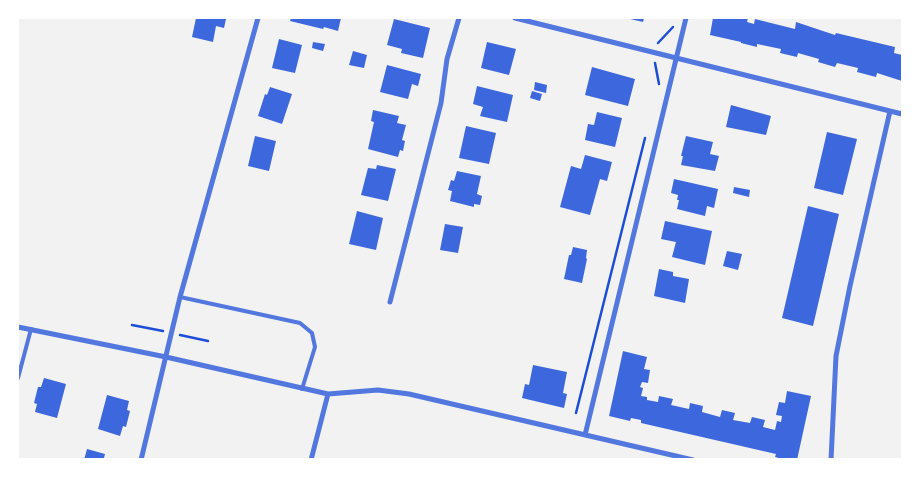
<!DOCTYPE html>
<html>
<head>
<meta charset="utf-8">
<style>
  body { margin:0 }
  #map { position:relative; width:920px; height:477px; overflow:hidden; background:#f2f2f2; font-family:"Archivo Narrow",sans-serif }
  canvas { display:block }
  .frame { position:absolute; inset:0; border:19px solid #fff; pointer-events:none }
</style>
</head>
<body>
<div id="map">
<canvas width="920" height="477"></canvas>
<div class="frame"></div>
</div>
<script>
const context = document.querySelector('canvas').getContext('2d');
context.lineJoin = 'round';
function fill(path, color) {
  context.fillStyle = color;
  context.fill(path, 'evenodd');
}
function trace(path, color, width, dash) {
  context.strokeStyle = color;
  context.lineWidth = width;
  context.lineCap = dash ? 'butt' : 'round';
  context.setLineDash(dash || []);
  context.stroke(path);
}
const building = new Path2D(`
  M196,18L226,19L224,28L216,26L213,42L192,37Z
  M291,18H341L338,31L324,27L323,29L290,21Z
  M626,18H644L643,22Z
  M713,18H748L747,22L754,24L755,19L795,29L796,22L835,35L836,33L895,47L894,53L902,55V81L877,73L876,77L857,72L858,68L837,63L835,67L818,62L819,59L798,53L797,57L780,53L781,49L757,44V47L741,43V42L710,35Z
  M394,19L430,28L423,58L401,53L402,49L387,45Z
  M279,39L302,45L295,73L272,68Z
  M313,42L325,44L323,51L312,48Z
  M487,42L516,49L509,75L481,68Z
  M353,51L367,55L364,68L349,65Z
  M387,65L421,74L418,86L412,84L408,99L380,92Z
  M592,67L635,79L628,106L585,95Z
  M535,82L547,85L546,93L534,90Z
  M477,86L513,95L507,122L480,116L483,107L473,104Z
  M270,87L292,94L282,124L258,116L265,94L267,95Z
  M532,91L542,94L540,101L530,98Z
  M731,105L771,116L766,135L726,127Z
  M373,110L399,116L397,123L406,125L402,140L405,141L403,151L400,150L398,157L368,149L374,122L371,121Z
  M597,112L622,118L615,147L585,140L588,124L594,125Z
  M466,126L496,133L489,164L459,158Z
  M827,132L857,139L843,195L814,188Z
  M255,136L276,141L269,171L248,166Z
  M686,136L713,142L710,154L719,156L715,171L681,165L683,156H681Z
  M585,155L612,162L607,181L600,179L590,215L560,207L571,166L581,169Z
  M377,165L396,169L388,201L361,195L368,168L376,169Z
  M457,171L481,176L477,194L482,196L480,205L474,204V207L450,201L452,191L448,190L451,180L454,181Z
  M674,179L718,189L714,208L707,206L705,216L677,209L679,200H677L678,195L671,193Z
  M734,187L750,190L749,197L733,193Z
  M808,206L839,214L813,326L782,318Z
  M357,211L383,218L376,250L349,244Z
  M665,221L712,231L705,265L672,257L676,242L661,239Z
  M445,224L463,227L458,253L440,250Z
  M573,247L587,250L586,258L587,259L582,283L564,279L569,255H571Z
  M727,251L742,254L738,270L723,266Z
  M659,269L673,272V276L689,279L685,303L654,296Z
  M623,351L647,357L644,369L650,370L648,383L642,382L640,387L643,388L641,396L647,397V400L658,402L659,396L673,399L671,405L689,409L690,403L703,406L702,412L720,417L722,410L735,413L733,420L750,423L752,417L765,420L763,427L775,430L777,421L781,422L782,416L776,415L779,402L785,403L787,391L811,396L797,460H786L775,457L776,454L641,423V420L631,418L630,421L609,416Z
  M533,365L567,372L563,393L567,394L564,408L522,398L525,384L529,385Z
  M44,378L66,384L57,418L35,412L37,404L34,403L38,387H41Z
  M107,395L129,401L127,410L130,411L126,427L123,426L120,436L98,429Z
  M87,449L105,454L104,458L108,460H84Z`);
const path = new Path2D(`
  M658,43L673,27
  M655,63L659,84
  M132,325L163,331
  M180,335L208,341
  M576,413L645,138`);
const service = new Path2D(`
  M180,297L300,323L312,333L315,347L302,389
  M18,378L31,329`);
const minor = new Path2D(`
  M515,18L902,114
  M390,302L441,103L447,59L459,18
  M18,327L166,357L328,394L378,390L409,394L693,460
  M585,435L686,18
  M141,460L180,297L258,18
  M311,460L328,394
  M831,460L836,356L850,286L890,111`);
fill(building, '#3d67dc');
trace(path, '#1d4ed8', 2.5);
trace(service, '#5277de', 4);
trace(minor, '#5277de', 5);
</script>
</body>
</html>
